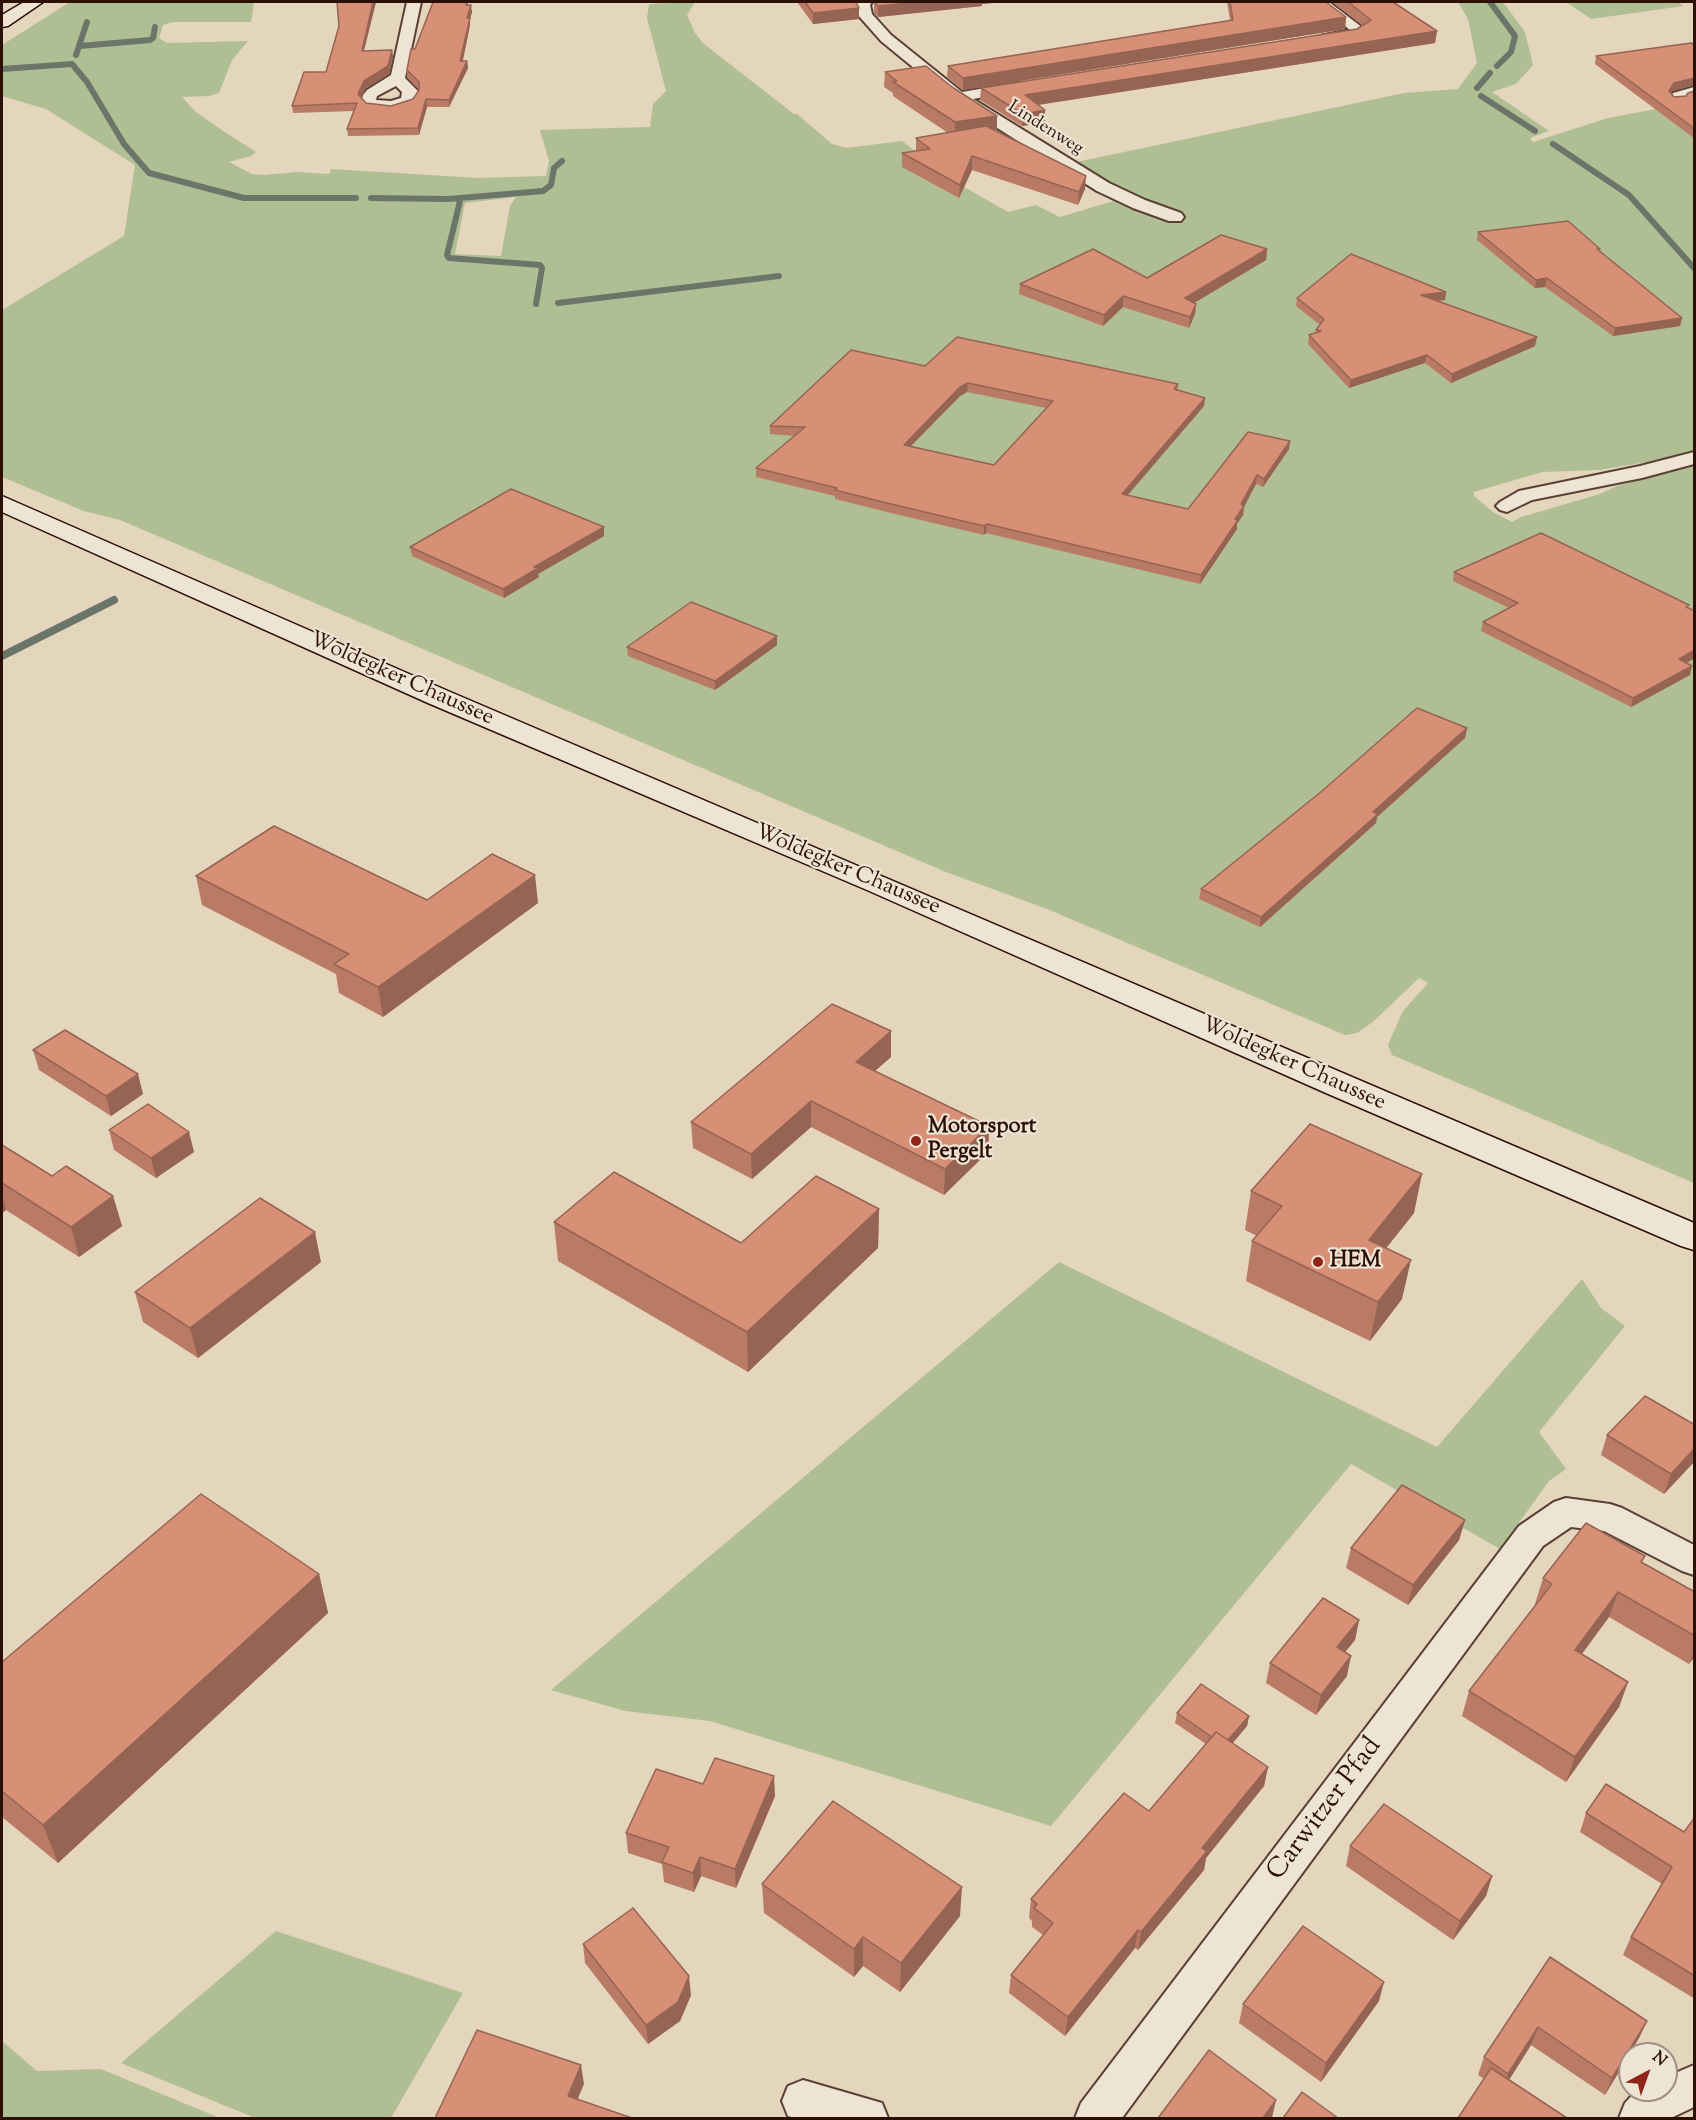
<!DOCTYPE html>
<style>
body{margin:0}
#map{position:relative;width:1696px;height:2120px;overflow:hidden;background:#e4d5bd;font-family:"Sorts Mill Goudy",serif}
canvas{display:block}
.frame{position:absolute;inset:0;border:3px solid #2c0f05;pointer-events:none}
.north{position:absolute;left:1618px;top:2042px;width:60px;height:60px;box-sizing:border-box;background:#ede4d4;border:2px solid #a08f81;border-radius:50%;rotate:41deg;font-size:16px;font-weight:700;line-height:24px;text-align:center;color:#2c0f05}
.north::after{content:'';display:block;margin:auto;width:21px;height:27px;background:#8f2418;clip-path:polygon(50% 0,100% 100%,50% 72%,0 100%)}
</style>
<div id="map">
<canvas width="1696" height="2120"></canvas>
<div class="frame"></div>
<div class="north">N</div>
</div>
<script>
const context = document.querySelector('canvas').getContext('2d');
context.lineJoin = 'round';
function fill(path, color) {
  context.fillStyle = color;
  context.fill(path, 'evenodd');
}
function shape(rows) {
  const path = new Path2D();
  for (const r of rows) {
    path.moveTo(r[0], r[1]);
    for (let i = 2; i < r.length; i += 2) path.lineTo(r[i], r[i + 1]);
  }
  return path;
}
function stroke(path, color, width, dash) {
  context.strokeStyle = color;
  context.lineWidth = width;
  context.lineCap = dash ? 'butt' : 'round';
  context.setLineDash(dash || []);
  context.stroke(path);
}
function label(font, color, halo, rows, align = 'center') {
  context.font = font + ' "Sorts Mill Goudy",serif';
  context.lineWidth = 4.5;
  context.setLineDash([]);
  context.textBaseline = 'middle';
  context.strokeStyle = halo;
  context.fillStyle = color;
  for (const [text, x, y, turn = 0] of rows) {
    context.save();
    context.translate(x, y);
    context.rotate((+turn || 0) * Math.PI / 180);
    context.textAlign = isNaN(turn) ? turn : align;
    if (halo) context.strokeText(text, 0, 0);
    context.fillText(text, 0, 0);
    context.restore();
  }
}
fill(shape([
 [70,2,254,3,251,22,173,22,163,25,159,38,167,43,248,41,232,60,219,93,209,96,182,97,196,112,226,133,256,152,251,156,229,162,252,174,264,175,298,172,329,174,331,169,478,178,546,176,549,161,540,130,650,127,653,104,666,91,647,18,649,4,695,2,687,15,695,33,704,44,794,114,797,114,832,144,846,148,902,141,952,180,1008,212,1036,205,1060,217,1130,196,1072,163,1404,93,1458,89,1477,63,1468,19,1458,2,1503,2,1525,32,1533,65,1516,84,1492,92,1549,131,1530,138,1533,142,1608,118,1656,109,1694,138,1694,450,1653,461,1599,470,1542,472,1474,492,1474,496,1493,512,1512,522,1521,517,1600,494,1617,486,1694,464,1694,1183,1392,1055,1388,1045,1403,1011,1428,983,1419,978,1374,1021,1357,1033,1345,1035,1047,909,946,872,120,520,84,511,2,477,2,310,124,236,135,165,46,109,2,96,2,45],
 [516,197,510,206,501,256,455,254,465,203],
 [1566,2,1678,2,1683,6,1591,19],
 [1059,1262,1437,1447,1582,1279,1601,1308,1625,1326,1539,1432,1566,1469,1549,1481,1500,1549,1351,1464,1051,1826,710,1721,625,1711,551,1690],
 [276,1931,463,1993,391,2118,255,2118,121,2063],
 [2,2041,37,2071,101,2069,220,2118,2,2118]
]), '#b0be94');
stroke(shape([
 [1490,2,1515,36,1511,52,1497,66],
 [80,46,150,40,153,38,155,27],
 [76,55,87,22],
 [2,69,72,64,87,82,124,144,149,173,244,198,356,198],
 [1477,88,1490,73],
 [1481,96,1535,131],
 [1553,144,1629,195,1694,268],
 [371,198,448,199,543,191,551,185,554,168,562,161],
 [457,199,460,201,447,255,449,258,540,265,542,268,536,304],
 [558,303,779,276]
]), '#6c756a', 6);
stroke(shape([
 [2,656,114,600]
]), '#6c756a', 8);
const street = shape([
 [407,2,421,2,405,78,418,91,418,97,413,104,392,111,367,108,361,102,363,95,367,90,391,75,407,2],
 [396,86,402,92,401,98,391,101,376,100,377,96,396,86],
 [857,2,872,2,870,5,872,14,891,35,962,92,1019,82,1024,84,1027,87,1024,90,973,99,1109,183,1145,200,1181,213,1184,217,1181,221,1169,221,1133,208,1097,191,953,100,881,41,858,15,855,4,857,2],
 [1314,2,1329,2,1367,31,1355,38,1325,43,1320,42,1318,39,1320,36,1350,30,1314,2],
 [1694,87,1694,97,1685,99,1682,103,1672,103,1669,100,1673,93,1694,87],
 [1694,452,1694,464,1642,478,1532,500,1507,512,1500,510,1496,506,1500,502,1519,491,1640,466,1694,452],
 [1566,1498,1610,1504,1622,1508,1694,1545,1694,1575,1682,1571,1604,1531,1571,1527,1543,1546,1122,2118,1075,2118,1081,2103,1519,1526,1554,1502,1566,1498],
 [1694,2065,1694,2107,1671,2118,1619,2118,1625,2103,1636,2091,1666,2090,1666,2077,1694,2065],
 [803,2080,882,2103,888,2118,795,2118,788,2116,782,2101,788,2086,803,2080]
]);
const secondary = shape([
 [24,2,43,2,8,26,2,27,2,15,24,2],
 [2,496,448,691,1694,1223,1694,1250,1681,1246,1326,1093,867,890,428,703,2,512,2,496]
]);
stroke(street, '#5a4033', 4);
stroke(secondary, '#2c0f05', 3);
fill(street, '#ede4d4');
fill(secondary, '#ede4d4');
fill(shape([
 [376,2,364,51,392,50,393,57,389,74,365,89,361,97,366,103,391,106,413,99,419,90,407,77,407,70,433,2,468,2,468,5,472,12,470,19,470,25,463,61,467,61,468,68,449,107,427,107,419,135,348,136,347,129,354,111,293,113,292,106,326,72,339,26],
 [797,2,856,2,859,8,859,19,813,24],
 [874,2,1004,2,982,4,982,6,878,17,874,13],
 [1227,2,1326,2,1346,17,1345,29,963,90,947,77,948,66,1230,20],
 [1332,2,1393,2,1437,31,1435,43,1038,105,1045,123,1022,126,980,100,981,88,1357,29,1362,25],
 [1695,45,1695,85,1672,91,1671,93,1674,97,1686,96,1695,91,1695,139,1595,64,1596,56],
 [885,72,997,130,995,131,1085,189,1078,205,972,170,959,198,902,167,902,153,916,151,916,138,948,133,893,96,893,93,884,87],
 [1478,232,1600,251,1682,318,1680,326,1613,336,1545,287,1535,288,1477,240],
 [1267,249,1266,260,1194,303,1196,304,1195,314,1189,328,1123,307,1103,326,1019,294,1020,284,1147,278],
 [1446,292,1445,300,1437,301,1535,346,1451,383,1425,363,1349,388,1308,344,1309,335,1316,333,1316,330,1320,325,1296,306,1297,298],
 [925,366,1178,384,1178,390,1204,406,1127,495,1188,509,1290,441,1289,449,1263,487,1256,484,1244,506,1243,515,1237,524,1237,529,1200,584,986,533,984,535,891,513,835,499,835,496,756,477,756,468,795,436,770,434,770,426],
 [967,392,1046,408,994,465,911,446,960,396],
 [604,536,538,574,539,577,504,598,412,556,410,547],
 [1454,572,1688,608,1695,611,1695,658,1687,663,1690,675,1631,707,1481,631,1483,622,1509,608,1453,581],
 [777,645,715,690,628,656,627,647],
 [1467,728,1465,738,1377,817,1376,823,1260,927,1199,899,1201,889],
 [196,876,427,900,538,903,383,1017,339,993,336,974,202,905],
 [33,1050,143,1094,111,1116,39,1070],
 [891,1057,875,1071,989,1126,988,1152,944,1195,811,1127,752,1179,693,1148,691,1122],
 [109,1130,194,1152,156,1178,114,1150],
 [2,1145,52,1176,113,1196,122,1226,79,1257,6,1210,2,1213],
 [1251,1191,1414,1213,1386,1248,1402,1299,1370,1341,1246,1281,1252,1241,1257,1236,1245,1230],
 [879,1209,878,1248,748,1372,558,1261,554,1222,741,1243],
 [321,1262,198,1358,143,1322,135,1292],
 [1695,1425,1695,1461,1664,1494,1601,1455,1607,1435],
 [1465,1520,1459,1540,1408,1605,1346,1568,1351,1548],
 [1643,1563,1695,1592,1695,1656,1689,1664,1609,1617,1582,1654,1628,1682,1619,1707,1566,1782,1462,1716,1469,1691,1536,1604,1535,1604,1543,1578],
 [319,1574,328,1613,58,1863,2,1817,2,1662],
 [1359,1620,1355,1640,1345,1652,1347,1676,1316,1715,1266,1683,1270,1663],
 [1177,1713,1249,1716,1247,1726,1233,1743,1268,1767,1264,1786,1206,1858,1204,1870,1138,1950,1135,1948,1065,2036,1009,1993,1011,1975,1043,1935,1032,1927,1032,1921,1029,1918,1031,1899,1149,1811,1206,1744,1175,1723],
 [703,1784,775,1796,736,1888,701,1876,694,1892,664,1882,662,1864,628,1853,626,1833],
 [1586,1813,1684,1832,1695,1817,1695,1999,1623,1955,1631,1937,1662,1884,1580,1832],
 [1350,1846,1492,1876,1486,1896,1453,1940,1346,1866],
 [762,1884,960,1916,900,1992,863,1966,854,1977,764,1913],
 [583,1944,691,1995,680,2021,648,2044,585,1963],
 [1550,1957,1647,2021,1639,2038,1605,2095,1531,2045,1509,2080,1484,2079,1478,2075,1484,2057],
 [1379,2001,1321,2082,1239,2023,1243,2004]
]), '#b97b65');
fill(shape([
 [373,2,376,2,362,58,362,51],
 [918,2,1004,2,982,4,982,6,878,17,878,6],
 [471,5,472,12,470,19,470,25,461,68,460,61,467,18],
 [859,8,859,19,813,24,813,13],
 [1346,17,1345,29,963,90,963,78],
 [1437,31,1435,43,1024,107,1025,95],
 [392,50,393,57,389,74,365,89,359,101,358,94,364,81],
 [467,61,468,68,449,107,449,100],
 [1695,78,1695,85,1672,91,1667,99,1669,91,1674,83],
 [426,99,427,107,419,135,418,128],
 [1045,110,1045,123,1022,126,1023,114],
 [997,116,997,130,955,137,955,122],
 [972,156,972,170,959,198,960,185],
 [1086,176,1085,189,1078,205,1079,192],
 [1267,249,1266,260,1184,309,1185,298],
 [1547,278,1545,287,1535,288,1536,280],
 [1446,292,1445,300,1420,303,1421,295],
 [1123,296,1123,307,1103,326,1104,315],
 [1196,304,1195,314,1189,328,1190,317],
 [1682,318,1680,326,1613,336,1615,328],
 [1537,337,1535,346,1451,383,1452,374],
 [1427,355,1425,363,1349,388,1351,380],
 [968,383,967,392,960,396,904,453,904,445,960,387],
 [1205,398,1204,406,1121,503,1122,494],
 [1290,441,1289,449,1263,487,1264,479],
 [1257,475,1256,484,1243,509,1244,506,1243,515,1237,524,1237,529,1200,584,1201,575],
 [987,524,986,533,984,535,984,526],
 [604,527,604,536,538,574,539,577,504,598,503,589,534,567],
 [777,636,777,645,715,690,715,681],
 [1695,650,1695,658,1677,668,1679,659],
 [1692,666,1690,675,1631,707,1633,698],
 [1467,728,1465,738,1377,817,1376,823,1260,927,1261,917,1373,812],
 [535,875,538,903,383,1017,378,987],
 [891,1031,891,1057,856,1087,856,1062],
 [138,1074,143,1094,111,1116,106,1096],
 [811,1101,811,1127,752,1179,751,1154],
 [989,1126,988,1152,944,1195,945,1169],
 [189,1132,194,1152,156,1178,151,1158],
 [1422,1174,1414,1213,1361,1280,1369,1240],
 [2,1195,6,1210,2,1213],
 [113,1196,122,1226,79,1257,71,1227],
 [879,1209,878,1248,748,1372,747,1332],
 [315,1232,321,1262,198,1358,190,1328],
 [1411,1260,1402,1299,1370,1341,1378,1302],
 [1695,1448,1695,1461,1664,1494,1671,1474],
 [1465,1520,1459,1540,1408,1605,1413,1585],
 [319,1574,328,1613,58,1863,43,1825],
 [1618,1592,1609,1617,1566,1675,1575,1650],
 [1359,1620,1355,1640,1333,1667,1337,1647],
 [1695,1650,1695,1656,1689,1664],
 [1351,1656,1347,1676,1316,1715,1321,1695],
 [1628,1682,1619,1707,1566,1782,1575,1757],
 [1249,1716,1247,1726,1222,1755,1224,1745],
 [1268,1767,1264,1786,1206,1858,1204,1870,1138,1950,1141,1932,1202,1848],
 [774,1776,775,1796,736,1888,735,1869],
 [700,1857,701,1876,694,1892,693,1873],
 [1492,1876,1486,1896,1453,1940,1460,1921],
 [962,1887,960,1916,900,1992,901,1963],
 [1138,1930,1135,1948,1065,2036,1068,2017],
 [863,1937,863,1966,854,1977,854,1949],
 [689,1976,691,1995,680,2021,648,2044,646,2025],
 [1384,1982,1379,2001,1321,2082,1326,2063],
 [1647,2021,1639,2038,1605,2095,1612,2078],
 [1538,2027,1531,2045,1502,2091,1508,2074],
 [581,2065,584,2084,571,2115,568,2096],
 [1276,2100,1272,2118,1263,2118]
]), '#966453');
const building = shape([
 [337,2,373,2,362,51,392,50,388,66,364,81,358,94,366,103,391,106,413,99,419,90,419,82,407,70,411,49,415,49,433,2,466,2,466,5,471,5,467,18,470,18,460,61,467,61,449,100,426,99,418,128,347,129,357,103,292,106,304,72,326,72,339,26,337,2],
 [805,2,856,2,859,8,813,13,805,2],
 [874,2,918,2,878,6,874,2],
 [1230,2,1326,2,1346,17,963,78,948,66,1233,20,1230,2],
 [1348,2,1393,2,1437,31,1025,95,1045,110,1023,114,981,88,1357,29,1371,20,1348,2],
 [1691,43,1695,45,1695,78,1674,83,1669,91,1674,97,1686,96,1688,93,1695,91,1695,129,1596,56,1691,43],
 [926,66,952,87,997,116,955,122,893,82,897,81,885,72,926,66],
 [986,126,1086,176,1079,192,972,156,960,185,902,153,930,149,916,138,986,126],
 [1568,221,1600,249,1597,249,1682,318,1615,328,1547,278,1536,280,1478,232,1568,221],
 [1221,235,1267,249,1185,298,1196,304,1190,317,1123,296,1104,315,1020,284,1093,249,1147,278,1221,235],
 [1351,254,1446,292,1421,295,1537,337,1452,374,1427,355,1351,380,1309,335,1321,331,1316,330,1324,319,1297,298,1351,254],
 [957,337,1178,384,1174,389,1205,398,1122,494,1188,509,1248,432,1290,441,1264,479,1257,475,1241,504,1244,506,1235,519,1238,520,1201,575,987,524,984,526,891,504,835,490,837,488,756,468,805,427,770,426,851,350,925,366,957,337],
 [968,383,1053,401,994,465,904,445,960,387,968,383],
 [511,489,604,527,534,567,538,568,503,589,410,547,511,489],
 [1541,533,1689,605,1686,607,1695,611,1695,650,1679,659,1692,666,1633,698,1483,622,1518,603,1454,572,1541,533],
 [691,602,777,636,715,681,627,647,691,602],
 [1417,708,1467,728,1373,812,1378,814,1261,917,1201,889,1322,791,1417,708],
 [274,826,427,900,492,854,535,875,378,987,334,964,349,954,196,876,274,826],
 [832,1004,891,1031,856,1062,989,1126,945,1169,811,1101,751,1154,691,1122,832,1004],
 [65,1030,138,1074,106,1096,33,1050,65,1030],
 [148,1104,189,1132,151,1158,109,1130,148,1104],
 [1310,1124,1422,1174,1369,1240,1411,1260,1378,1302,1252,1241,1282,1206,1251,1191,1310,1124],
 [2,1145,52,1176,66,1166,113,1196,71,1227,2,1183,2,1145],
 [614,1172,741,1243,816,1176,879,1209,747,1332,554,1222,614,1172],
 [260,1198,315,1232,190,1328,135,1292,260,1198],
 [1645,1396,1695,1425,1695,1448,1671,1474,1607,1435,1645,1396],
 [1402,1485,1465,1520,1413,1585,1351,1548,1402,1485],
 [201,1494,319,1574,43,1825,2,1791,2,1662,201,1494],
 [1586,1523,1645,1556,1641,1562,1695,1592,1695,1636,1618,1592,1575,1650,1628,1682,1575,1757,1469,1691,1552,1584,1543,1578,1586,1523],
 [1323,1598,1359,1620,1337,1647,1351,1656,1321,1695,1270,1663,1323,1598],
 [1201,1684,1249,1716,1228,1740,1216,1732,1212,1737,1177,1713,1201,1684],
 [1216,1732,1268,1767,1202,1848,1207,1851,1141,1932,1138,1930,1068,2017,1011,1975,1053,1923,1034,1908,1037,1904,1031,1899,1124,1793,1149,1811,1216,1732],
 [715,1758,774,1776,735,1869,700,1857,693,1873,662,1862,669,1847,626,1833,656,1769,703,1784,715,1758],
 [1606,1784,1684,1832,1695,1817,1695,1976,1631,1937,1672,1867,1586,1813,1606,1784],
 [833,1801,962,1887,901,1963,863,1937,854,1949,762,1884,833,1801],
 [1384,1804,1492,1876,1460,1921,1350,1846,1384,1804],
 [633,1908,689,1976,678,2002,646,2025,583,1944,633,1908],
 [1303,1926,1384,1982,1326,2063,1243,2004,1303,1926],
 [1550,1957,1647,2021,1612,2078,1538,2027,1508,2074,1484,2057,1550,1957],
 [477,2030,581,2065,568,2096,632,2118,435,2118,477,2030],
 [1209,2050,1276,2100,1263,2118,1158,2118,1209,2050],
 [1491,2068,1567,2118,1458,2118,1491,2068],
 [1302,2092,1338,2118,1283,2118,1302,2092]
]);
fill(building, '#d78f76');
stroke(building, '#966453', 1.5);
for (const [x, y, r, color] of [
 [916,1141,6,"#8f2418"],
 [1318,1262,6,"#8f2418"]
]) {
  const dot = new Path2D();
  dot.arc(x, y, r, 0, 2 * Math.PI);
  context.fillStyle = color;
  context.fill(dot);
  stroke(dot, '#ede4d4', 2);
}
label('18px', '#2c0f05', '#ede4d4', [
 ["Lindenweg",1045,129,32]
]);
label('22px', '#2c0f05', '#ede4d4', [
 ["Woldegker Chaussee",401,680,24],
 ["Woldegker Chaussee",847,871,23],
 ["Woldegker Chaussee",1293,1065,24]
]);
label('bold 22px', '#2c0f05', '#ede4d4', [
 ["Motorsport",928,1128],
 ["Pergelt",928,1153],
 ["HEM",1330,1262]
], 'left');
label('27px', '#2c0f05', '#ede4d4', [
 ["Carwitzer Pfad",1326,1810,-53]
]);
</script>
